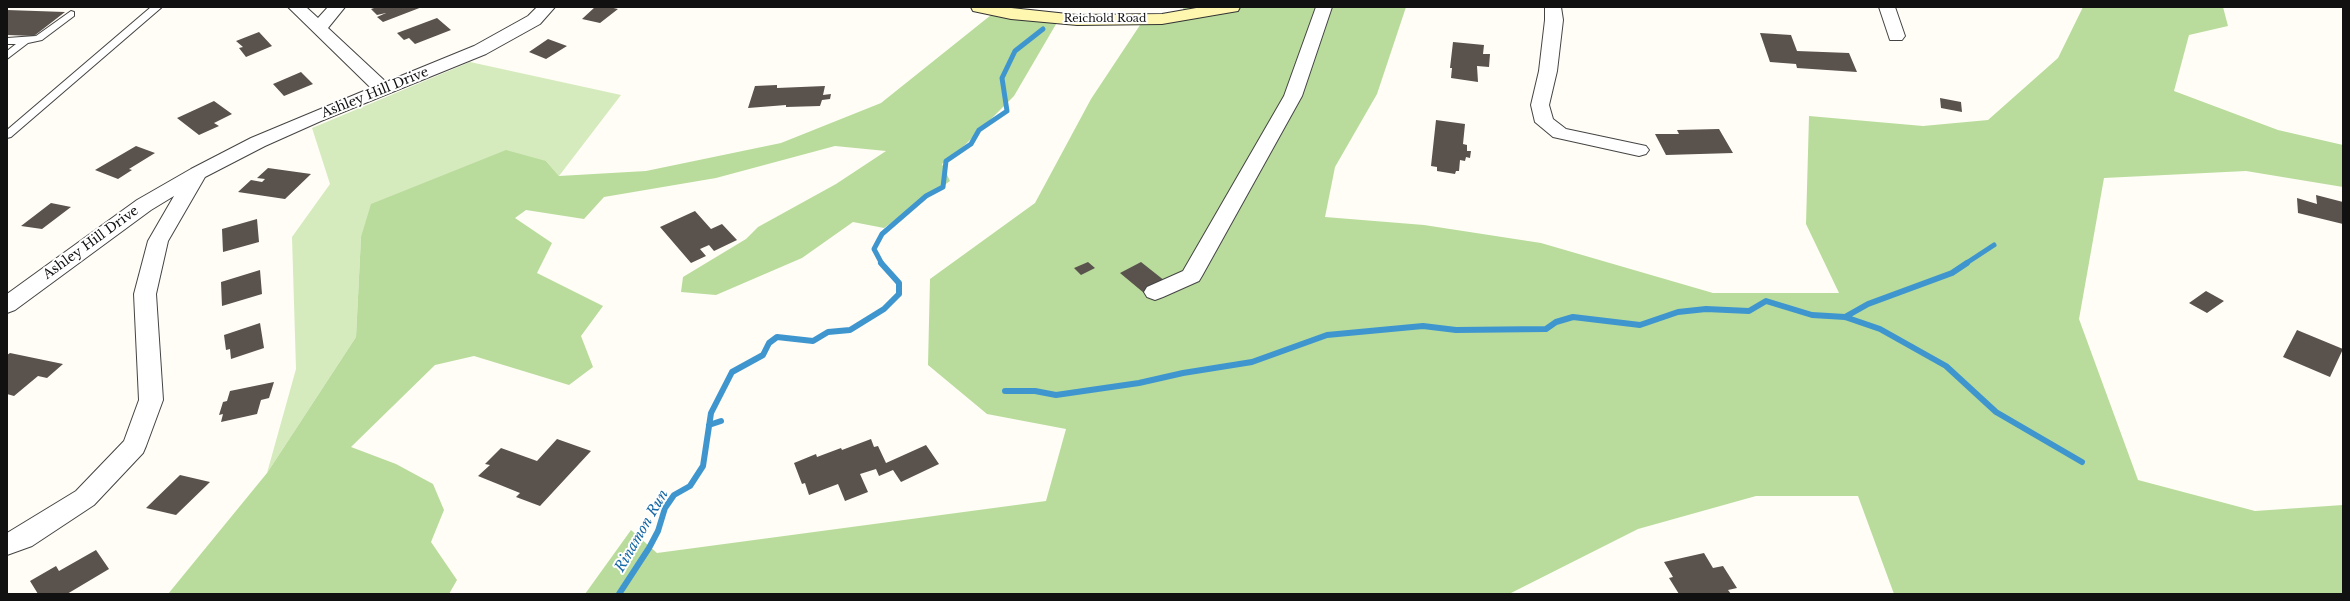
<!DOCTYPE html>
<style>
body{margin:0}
#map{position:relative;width:2350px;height:601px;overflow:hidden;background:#fffdf5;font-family:"Libre Baskerville",serif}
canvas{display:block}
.frame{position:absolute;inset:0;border:8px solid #111;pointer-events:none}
</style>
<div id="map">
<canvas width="2350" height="601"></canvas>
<div class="frame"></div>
</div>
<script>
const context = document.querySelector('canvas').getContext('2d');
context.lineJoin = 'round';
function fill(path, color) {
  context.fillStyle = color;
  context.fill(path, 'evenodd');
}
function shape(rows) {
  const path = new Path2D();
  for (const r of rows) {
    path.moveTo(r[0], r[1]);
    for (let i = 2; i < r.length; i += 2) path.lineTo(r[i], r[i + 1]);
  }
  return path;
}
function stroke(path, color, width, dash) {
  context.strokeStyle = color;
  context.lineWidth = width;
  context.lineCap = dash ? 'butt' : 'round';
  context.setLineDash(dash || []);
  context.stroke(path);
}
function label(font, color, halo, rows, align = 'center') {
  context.font = font + ' "Libre Baskerville",serif';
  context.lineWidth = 4;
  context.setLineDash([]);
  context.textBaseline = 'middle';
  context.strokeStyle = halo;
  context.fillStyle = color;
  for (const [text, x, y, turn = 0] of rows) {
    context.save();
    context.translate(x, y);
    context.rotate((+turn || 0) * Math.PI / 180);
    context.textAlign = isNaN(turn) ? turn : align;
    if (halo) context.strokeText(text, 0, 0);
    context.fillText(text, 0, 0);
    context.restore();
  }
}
fill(shape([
 [470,62,621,95,559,176,546,161,361,237,356,337,267,473,296,369,292,237,330,184,312,128]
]), '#d5ebbd');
fill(shape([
 [1171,7,1406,7,1377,94,1335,167,1325,217,1424,225,1541,243,1713,293,1839,293,1806,224,1809,116,1923,126,1988,120,2058,58,2083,7,2223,7,2228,26,2189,35,2174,91,2278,130,2343,145,2343,187,2246,171,2104,178,2079,319,2138,480,2255,511,2343,505,2343,594,1894,594,1858,496,1756,496,1638,529,1509,594,585,594,631,530,657,553,1046,501,1066,429,987,414,928,365,930,279,1035,203,1091,99,1144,19,1185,15,1183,8],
 [996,11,1059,19,1014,96,965,145,942,164,950,181,884,228,853,222,802,258,716,295,681,292,683,277,746,239,758,227,836,184,886,151,835,146,716,178,604,197,584,219,526,210,515,218,552,243,537,273,603,306,581,336,593,367,569,385,474,356,435,365,351,447,396,464,433,484,444,510,431,542,457,580,449,594,168,594,267,473,356,337,361,237,371,204,506,150,546,161,559,176,646,171,781,143,881,103]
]), '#b9dc9c');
stroke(shape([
 [882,264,874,249,882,234,926,196,943,187,946,161,971,144,979,130,1007,111,1002,78,1015,51,1043,29],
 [1965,264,1994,245]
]), '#3f96cf', 5);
stroke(shape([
 [1845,317,1868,304,1952,273,1967,263],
 [1005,391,1035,391,1056,395,1139,383,1183,373,1252,362,1327,335,1423,326,1456,330,1546,329,1556,322,1573,317,1640,325,1678,312,1706,309,1749,311,1766,301,1812,315,1845,317,1880,329,1946,366,1996,412,2082,462],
 [709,425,721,421],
 [619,594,649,548,658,531,665,508,674,495,690,486,703,466,711,413,732,372,763,355,769,343,777,337,813,341,828,332,850,330,884,309,899,294,899,283,881,263]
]), '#3f96cf', 6);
fill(shape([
 [377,7,422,7,383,22,377,17,386,13,377,15,371,9],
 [595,7,609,7,618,9,600,23,582,19],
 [7,10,65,12,34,36,7,35],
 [437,18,451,30,415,44,409,38,404,40,397,33],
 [259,32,272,46,246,57,239,48,243,47,236,41],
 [1760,33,1791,35,1797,51,1849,53,1857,72,1797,68,1796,64,1770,62],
 [548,39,567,46,546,59,529,52],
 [1453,42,1484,45,1483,54,1490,54,1489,67,1477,66,1478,82,1451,78,1452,68,1450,68],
 [301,72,313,84,284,96,273,84],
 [777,85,777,88,825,86,823,95,831,94,830,99,822,100,820,106,786,107,786,105,748,108,755,86],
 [1940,98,1961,102,1962,112,1941,108],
 [214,101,232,114,214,123,219,126,199,135,177,118],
 [1436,120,1465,124,1463,144,1467,145,1467,151,1471,151,1470,158,1466,157,1465,161,1460,160,1459,171,1456,171,1455,174,1437,171,1437,167,1431,166],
 [1719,129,1733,153,1666,155,1655,134,1679,134,1677,130],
 [136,146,155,153,129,169,132,170,118,179,95,170],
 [268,168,311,174,285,199,238,192,251,180,262,182,265,179,257,178],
 [2316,195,2343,202,2343,224,2298,213,2297,198,2317,204],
 [51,203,71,207,42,229,21,226],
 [695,211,711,229,722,224,737,240,714,251,709,245,700,249,706,256,691,263,660,227],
 [257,219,259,242,223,252,222,229],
 [1088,262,1095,268,1081,275,1074,268],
 [1141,262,1165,281,1144,293,1120,273],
 [260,270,262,294,222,306,221,282],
 [2206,291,2224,301,2207,313,2189,303],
 [260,323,264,348,231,359,230,349,226,350,224,335],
 [2297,330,2343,349,2330,377,2283,357],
 [10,353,63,364,47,378,38,376,14,396,7,394,7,355],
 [274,382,269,398,261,400,257,414,221,422,223,414,219,415,223,402,227,401,230,391],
 [557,439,591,451,540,506,516,497,520,493,478,476,490,465,485,464,501,448,537,461],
 [871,439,874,447,878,446,886,463,926,445,939,464,901,482,893,470,879,476,876,469,860,474,868,492,845,501,838,484,809,495,805,483,802,484,794,463,816,454,817,457,841,448,842,450],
 [180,475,210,482,176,515,146,508],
 [96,550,109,569,67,594,38,594,30,581,56,566,59,571],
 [1704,553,1713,568,1723,566,1737,588,1728,590,1731,594,1679,594,1669,578,1673,577,1664,562]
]), '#5a524d');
const lane = shape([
 [151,7,162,7,11,137,7,138,7,130,151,7],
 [71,11,74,12,74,16,42,40,28,43,7,59,7,51,16,44,7,44,7,38,36,36,71,11]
]);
const street = shape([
 [288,7,306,7,318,18,328,7,345,7,328,28,386,82,474,46,528,16,537,7,555,7,540,24,486,54,321,121,265,146,205,177,168,241,156,294,163,400,146,446,143,453,94,505,32,546,7,555,7,533,76,491,124,441,139,400,134,294,148,241,174,196,151,210,15,310,7,313,7,294,137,200,191,169,251,138,371,88,288,7],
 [1316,7,1332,7,1302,96,1202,276,1199,281,1163,297,1155,300,1147,297,1144,292,1147,287,1183,271,1284,96,1316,7],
 [1545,7,1561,7,1563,20,1557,71,1549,105,1553,119,1566,129,1646,146,1649,150,1646,154,1639,156,1553,137,1535,122,1531,105,1539,71,1545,20,1545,7],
 [1879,7,1895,7,1905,36,1902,40,1890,40,1879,7]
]);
const secondary = shape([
 [971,7,1002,7,1077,15,1162,14,1202,7,1240,7,1238,11,1232,12,1162,24,1077,25,1011,19,973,11,971,7]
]);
stroke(lane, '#444', 2);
stroke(street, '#444', 2);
stroke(secondary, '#333', 2);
fill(lane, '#fff');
fill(street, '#fff');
fill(secondary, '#fff6b0');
label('11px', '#111', '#fff', [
 ["Reichold Road",1105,19]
]);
label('13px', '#111', '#fff', [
 ["Ashley Hill Drive",375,93,-22],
 ["Ashley Hill Drive",91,243,-36]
]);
label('italic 14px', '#1768a6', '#fff', [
 ["Rinamon Run",642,531,-60]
]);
</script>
